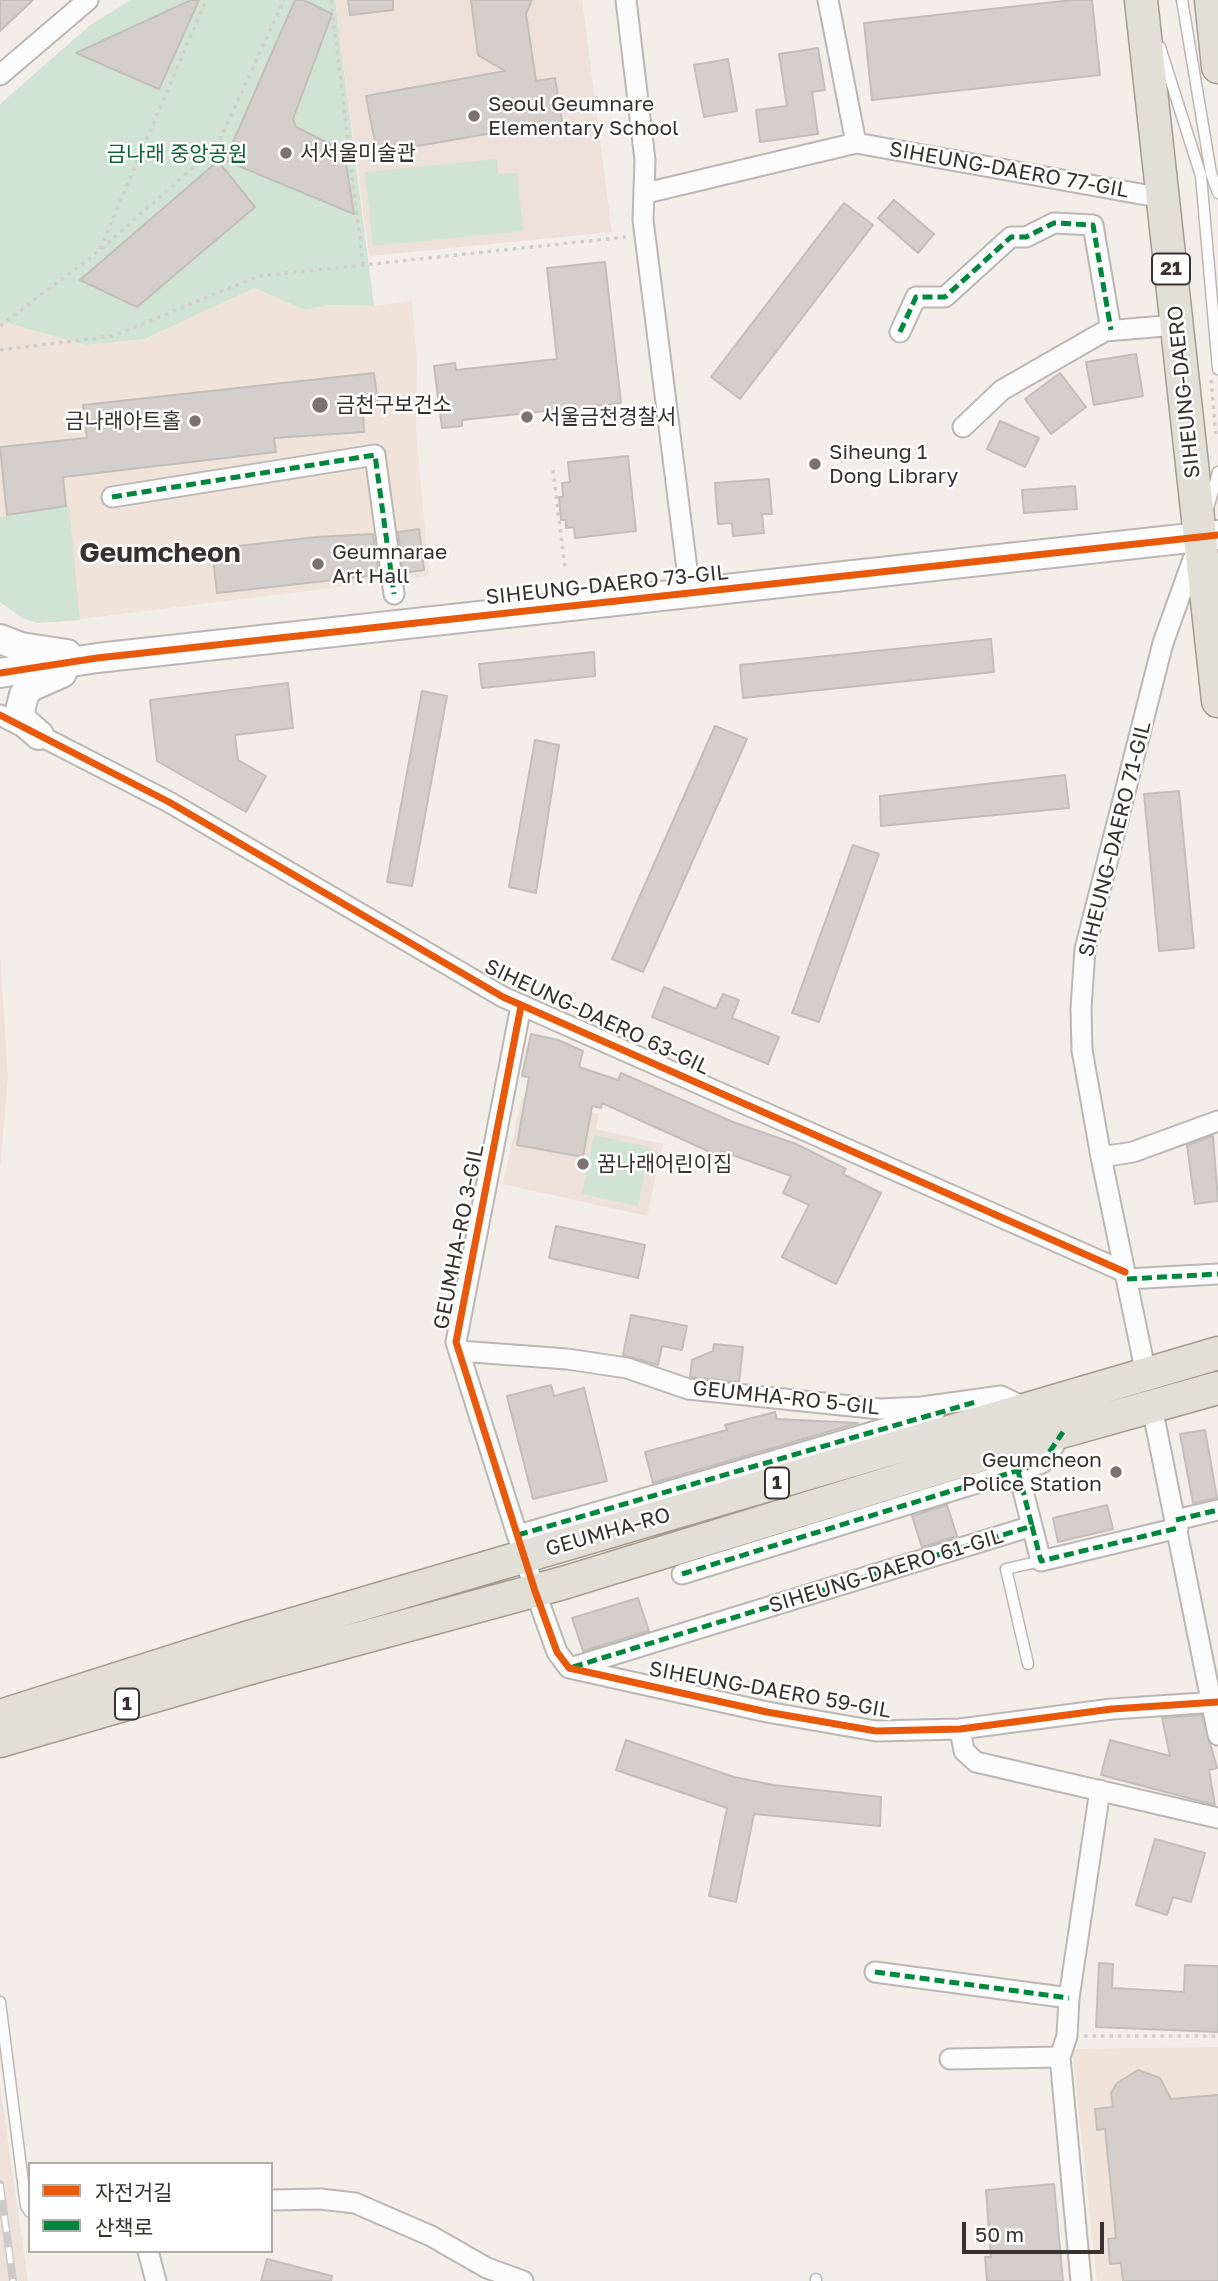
<!DOCTYPE html>
<meta charset="utf-8">
<style>
body{margin:0}
#map{position:relative;width:1218px;height:2281px;overflow:hidden;background:#f4eee9;font-family:"Golos Text","Noto Sans KR",sans-serif}
canvas{display:block}
.legend{position:absolute;left:28px;top:2162px;width:245px;height:91px;box-sizing:border-box;background:#fff;border:2px solid #afadac;margin:0;padding:9px 12px;list-style:none;font-size:21px;color:#37322f}
.legend li{display:flex;align-items:center;gap:14px;height:35px}
.legend b{width:35px;border:2px solid #afadac}
.scale{position:absolute;left:962px;top:2222px;width:142px;height:32px;box-sizing:border-box;border:4px solid #37322f;border-top:0;padding-left:9px;font-size:21px;line-height:24px;white-space:nowrap;color:#37322f;-webkit-text-stroke:5px #fff;paint-order:stroke}
</style>
<div id="map">
<canvas width="1218" height="2281"></canvas>
<ul class="legend">
<li><b style="height:9px;background:#e8590c"></b>자전거길</li>
<li><b style="height:9px;background:#00873e"></b>산책로</li>
</ul>
<div class="scale">50 m</div>
</div>
<script>
const context = document.querySelector('canvas').getContext('2d');
context.lineJoin = 'round';
function fill(path, color) {
  context.fillStyle = color;
  context.fill(path, 'evenodd');
}
function shape(rows) {
  const path = new Path2D();
  for (const r of rows) {
    path.moveTo(r[0], r[1]);
    for (let i = 2; i < r.length; i += 2) path.lineTo(r[i], r[i + 1]);
  }
  return path;
}
function stroke(path, color, width, dash) {
  context.strokeStyle = color;
  context.lineWidth = width;
  context.lineCap = dash ? 'butt' : 'round';
  context.setLineDash(dash || []);
  context.stroke(path);
}
function label(font, color, halo, rows, align = 'center') {
  context.font = font + ' "Golos Text","Noto Sans KR",sans-serif';
  context.lineWidth = 5;
  context.setLineDash([]);
  context.textBaseline = 'middle';
  context.strokeStyle = halo;
  context.fillStyle = color;
  for (const [text, x, y, turn = 0] of rows) {
    context.save();
    context.translate(x, y);
    context.rotate((+turn || 0) * Math.PI / 180);
    context.textAlign = isNaN(turn) ? turn : align;
    if (halo) context.strokeText(text, 0, 0);
    context.fillText(text, 0, 0);
    context.restore();
  }
}
fill(shape([
 [254,288,306,310,328,305,374,306,412,301,417,362,416,430,429,576,55,622,0,584,0,321,86,345,145,339],
 [1218,2047,1218,2281,1097,2281,1072,2049]
]), '#f0e3d9');
fill(shape([
 [335,0,582,0,612,232,369,256],
 [0,950,8,1078,0,1168],
 [522,1097,599,1114,596,1129,663,1144,647,1216,503,1184],
 [0,2085,28,2281,0,2281]
]), '#eee1d9');
fill(shape([
 [130,0,335,0,374,306,328,305,306,310,254,288,145,339,86,345,0,321,0,104,89,26],
 [497,159,498,174,517,173,523,231,373,246,365,172],
 [69,505,80,620,37,623,22,618,0,602,0,517],
 [594,1135,650,1147,638,1206,582,1194]
]), '#d1e4d4');
const building = shape([
 [0,0,33,0,0,31,0,0],
 [191,0,199,0,159,89,76,53,191,0],
 [295,0,304,0,332,14,293,119,296,127,344,151,354,214,222,159,233,142,295,0],
 [348,0,393,0,393,10,350,15,348,0],
 [471,0,532,0,526,14,536,81,555,78,562,121,377,153,366,96,505,71,478,55,471,0],
 [1072,0,1092,0,1100,75,872,100,864,23,1072,0],
 [818,48,825,90,812,92,818,134,760,142,756,110,787,106,779,54,818,48],
 [728,59,737,111,704,117,694,65,728,59],
 [218,161,255,207,137,307,80,280,218,161],
 [894,200,934,234,918,253,878,218,894,200],
 [844,203,873,225,740,399,711,377,844,203],
 [605,262,621,403,462,420,462,426,442,428,434,366,455,363,456,370,557,359,547,268,605,262],
 [1136,354,1143,396,1094,405,1086,362,1136,354],
 [374,373,378,404,363,406,364,432,274,438,276,452,63,477,66,506,7,515,0,447,87,438,83,405,374,373],
 [1060,373,1086,407,1051,434,1025,399,1060,373],
 [1000,421,1039,438,1025,467,987,449,1000,421],
 [628,456,636,531,575,538,574,527,566,528,566,520,561,520,559,497,563,497,562,483,570,482,568,462,628,456],
 [769,479,772,514,762,514,764,533,733,536,732,523,718,524,715,483,769,479],
 [1075,486,1077,509,1024,513,1022,490,1075,486],
 [419,529,424,570,403,573,398,532,419,529],
 [373,534,379,575,217,593,212,549,316,537,373,534],
 [991,639,994,672,743,698,740,665,991,639],
 [594,652,595,676,482,688,479,664,594,652],
 [288,683,293,728,235,735,238,760,266,776,246,812,157,761,150,700,288,683],
 [422,691,447,696,412,886,387,882,422,691],
 [715,726,747,739,643,972,612,959,715,726],
 [535,740,559,745,536,893,509,887,535,740],
 [1065,775,1069,808,881,826,880,796,1065,775],
 [1179,791,1194,948,1159,951,1144,794,1179,791],
 [853,845,879,854,819,1022,792,1013,853,845],
 [664,987,716,1009,723,994,739,1000,732,1018,779,1037,768,1064,652,1017,664,987],
 [531,1034,558,1040,583,1051,579,1067,618,1080,621,1073,733,1122,796,1144,846,1169,843,1174,881,1193,836,1284,782,1257,809,1205,783,1193,791,1176,721,1151,719,1156,602,1103,601,1108,592,1106,583,1157,517,1145,529,1077,522,1076,531,1034],
 [1213,1136,1218,1201,1195,1204,1187,1145,1213,1136],
 [556,1226,645,1245,638,1278,549,1258,556,1226],
 [631,1315,687,1326,682,1350,662,1346,658,1365,623,1355,631,1315],
 [714,1344,743,1347,739,1382,690,1377,692,1360,713,1351,714,1344],
 [551,1385,554,1396,584,1388,607,1481,533,1499,507,1396,551,1385],
 [775,1412,777,1419,858,1423,653,1483,645,1452,727,1430,725,1425,775,1412],
 [1205,1430,1217,1498,1193,1503,1180,1434,1205,1430],
 [947,1505,957,1536,922,1547,912,1516,947,1505],
 [1107,1505,1113,1529,1058,1542,1053,1518,1107,1505],
 [638,1598,649,1631,583,1651,572,1618,638,1598],
 [1202,1715,1217,1768,1209,1770,1215,1805,1101,1775,1110,1740,1170,1756,1162,1718,1202,1715],
 [626,1740,734,1777,773,1785,881,1797,880,1826,754,1814,736,1902,709,1896,727,1808,616,1770,626,1740],
 [1155,1839,1205,1853,1191,1902,1173,1897,1167,1915,1136,1905,1155,1839],
 [1099,1963,1113,1964,1112,1988,1184,1992,1185,1965,1218,1966,1218,2032,1096,2027,1099,1963],
 [1138,2070,1160,2078,1171,2099,1218,2095,1218,2281,1123,2281,1121,2263,1110,2264,1108,2239,1116,2238,1105,2129,1097,2130,1095,2109,1113,2107,1111,2093,1117,2083,1138,2070],
 [1054,2184,1063,2281,987,2281,985,2257,991,2257,986,2190,1054,2184],
 [267,2259,332,2276,331,2281,261,2281,267,2259]
]);
fill(building, '#d4cfcb');
stroke(building, '#c2beba', 2);
const lane = shape([
 [1182,0,1211,173,1218,193],
 [1160,47,1201,176,1218,369],
 [1208,509,1218,472],
 [1028,1664,1006,1569,1041,1561],
 [0,2002,26,2206,30,2212],
 [816,2279,816,2281]
]);
const street = shape([
 [626,0,645,160,643,220,690,593],
 [828,0,856,143],
 [0,75,88,0],
 [646,193,856,143,1163,198],
 [900,332,916,297,945,297,1011,237,1026,237,1054,223,1093,225,1111,330],
 [963,427,1002,390,1105,331,1177,325],
 [112,497,375,455,394,594],
 [0,715,169,802,503,997,1125,1272],
 [521,1006,456,1342,535,1591,557,1652,569,1668,767,1712,876,1731,960,1729,1112,1709,1218,1702],
 [1101,1157,1133,1152,1218,1121],
 [1127,1279,1218,1274],
 [459,1351,567,1359,627,1368,688,1389,880,1409,922,1407,1001,1396,1028,1409],
 [1146,1374,1101,1157,1082,1050,1081,1009,1085,949,1163,643,1196,551],
 [1152,1407,1218,1735],
 [1018,1471,1032,1526],
 [1176,1520,1218,1510],
 [518,1535,934,1414],
 [682,1574,1042,1463,1063,1432],
 [570,1668,1032,1526,1041,1561,1178,1528],
 [960,1729,964,1751,976,1762,1218,1818],
 [875,1972,1069,1998],
 [950,2059,1060,2057],
 [271,2200,320,2199,355,2203,431,2236,487,2268,523,2281],
 [148,2251,156,2281],
 [1081,2281,1060,2057,1067,2036,1069,1998,1100,1790]
]);
const secondary = shape([
 [0,639,21,647,67,654],
 [0,673,97,658,1218,535],
 [39,735,23,721,20,711,24,695,30,687,62,673]
]);
const primary = shape([
 [1141,0,1218,701],
 [1211,0,1218,67],
 [0,1716,246,1638,1218,1353],
 [0,1741,254,1667,563,1583,1007,1447,1218,1388]
]);
stroke(lane, '#bbb7b4', 13);
stroke(street, '#bbb7b4', 23);
stroke(secondary, '#bbb7b4', 32);
stroke(primary, '#a49d8e', 35);
stroke(shape([
 [331,0,363,264],
 [100,249,206,0],
 [0,326,99,251,217,146,284,0],
 [0,350,113,336,259,276,626,237],
 [1211,380,1216,435],
 [553,470,565,568],
 [1084,2036,1218,2036]
]), '#d0cdcb', 3.5, [3.5, 5]);
stroke(lane, '#fdfcfc', 10);
stroke(street, '#fdfcfc', 19);
stroke(secondary, '#fdfcfc', 28);
stroke(primary, '#e2dfd7', 32);
const rail = shape([
 [0,2184,13,2281]
]);
stroke(rail, '#cdcbca', 8);
stroke(rail, '#fff', 5, [16]);
stroke(shape([
 [900,332,916,297,945,297,1011,237,1026,237,1054,223,1093,225,1111,330],
 [112,497,375,455,394,594],
 [1127,1279,1218,1274],
 [1018,1471,1032,1526],
 [1176,1520,1218,1510],
 [518,1535,979,1401],
 [682,1574,1042,1463,1063,1432],
 [573,1667,1032,1526,1041,1561,1178,1528],
 [875,1972,1069,1998]
]), '#00873e', 5, [10, 5]);
stroke(shape([
 [0,673,97,658,1218,535],
 [0,715,169,802,503,997,1125,1272],
 [521,1006,456,1342,535,1591,557,1652,569,1668,767,1712,876,1731,960,1729,1112,1709,1218,1702]
]), '#e8590c', 7);
for (const [x, y, r, color] of [
 [474,116,7,"#797470"],
 [286,153,7,"#797470"],
 [320,405,9,"#797470"],
 [527,417,7,"#797470"],
 [195,421,7,"#797470"],
 [815,464,7,"#797470"],
 [318,564,7,"#797470"],
 [583,1164,7,"#797470"],
 [1116,1472,7,"#797470"]
]) {
  const dot = new Path2D();
  dot.arc(x, y, r, 0, 2 * Math.PI);
  context.fillStyle = color;
  context.fill(dot);
  stroke(dot, '#fff', 2.5);
}
for (const [x, y, w] of [
 [1171,269,38],
 [777,1483,24],
 [127,1704,24]
]) {
  const box = new Path2D();
  box.roundRect(x - w / 2, y - 15.5, w, 31, 5);
  context.fillStyle = '#fff';
  context.fill(box);
  stroke(box, '#37322f', 2);
}
label('bold 19px', '#37322f', null, [
 ["21",1171,269],
 ["1",777,1483],
 ["1",127,1704]
]);
label('21px', '#37322f', '#fff', [
 ["Seoul Geumnare",488,104],
 ["Elementary School",488,128],
 ["서서울미술관",300,153],
 ["금천구보건소",336,405],
 ["서울금천경찰서",541,417],
 ["금나래아트홀",181,421,"right"],
 ["Siheung 1",829,452],
 ["Dong Library",829,476],
 ["Geumnarae",332,552],
 ["Art Hall",332,576],
 ["꿈나래어린이집",597,1164],
 ["Geumcheon",1102,1460,"right"],
 ["Police Station",1102,1484,"right"]
], 'left');
label('21px', '#10613a', '#fff', [
 ["금나래 중앙공원",177,154]
]);
label('21px', '#37322f', '#fff', [
 ["SIHEUNG-DAERO 77-GIL",1009,170,10],
 ["SIHEUNG-DAERO",1184,392,-96],
 ["SIHEUNG-DAERO 73-GIL",607,585,-6],
 ["SIHEUNG-DAERO 71-GIL",1115,839,-76],
 ["SIHEUNG-DAERO 63-GIL",597,1017,25],
 ["GEUMHA-RO 3-GIL",459,1237,-79],
 ["GEUMHA-RO 5-GIL",786,1398,6],
 ["GEUMHA-RO",608,1532,-16],
 ["SIHEUNG-DAERO 61-GIL",886,1571,-17],
 ["SIHEUNG-DAERO 59-GIL",770,1690,10]
]);
label('bold 28px', '#37322f', '#fff', [
 ["Geumcheon",160,553]
]);
</script>
